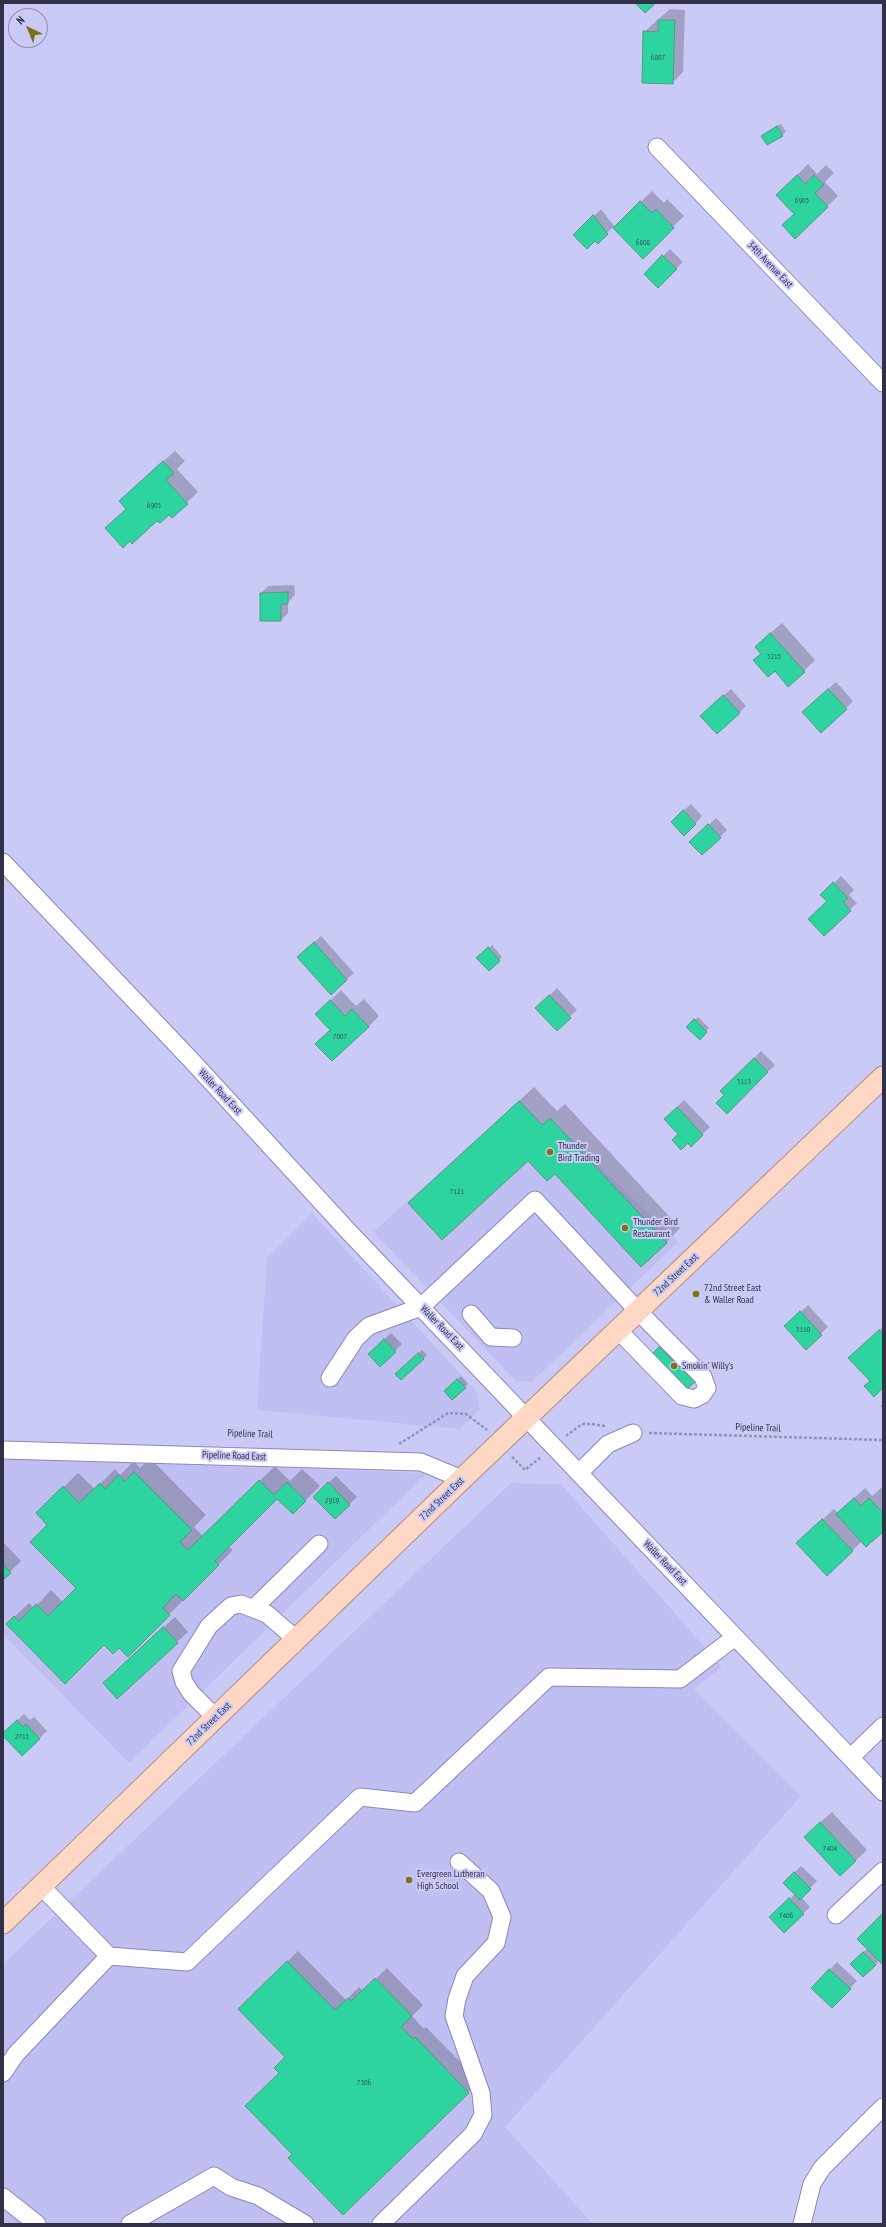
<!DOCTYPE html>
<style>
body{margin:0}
#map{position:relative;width:886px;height:2227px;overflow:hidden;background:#cacaf7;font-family:"PT Sans Narrow",sans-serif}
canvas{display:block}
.frame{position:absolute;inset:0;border:4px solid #303046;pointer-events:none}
.north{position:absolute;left:8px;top:8px;width:40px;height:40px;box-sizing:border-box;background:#cacaf7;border:1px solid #8c8cb0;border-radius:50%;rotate:316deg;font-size:11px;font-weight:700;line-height:16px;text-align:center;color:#303046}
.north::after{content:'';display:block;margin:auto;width:14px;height:18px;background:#797316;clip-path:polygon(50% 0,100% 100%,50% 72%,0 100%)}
</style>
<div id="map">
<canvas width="886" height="2227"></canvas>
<div class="frame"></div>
<div class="north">N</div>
</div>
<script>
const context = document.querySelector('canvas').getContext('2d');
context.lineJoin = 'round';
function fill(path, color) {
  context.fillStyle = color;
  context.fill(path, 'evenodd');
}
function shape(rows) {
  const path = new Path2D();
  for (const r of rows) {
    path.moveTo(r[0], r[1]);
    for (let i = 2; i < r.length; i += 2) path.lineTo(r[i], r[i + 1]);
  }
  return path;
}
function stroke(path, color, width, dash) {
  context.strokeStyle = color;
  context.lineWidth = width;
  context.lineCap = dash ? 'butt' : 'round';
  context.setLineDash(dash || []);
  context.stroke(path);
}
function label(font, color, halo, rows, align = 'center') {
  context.font = font + ' "PT Sans Narrow",sans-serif';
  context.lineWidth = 4;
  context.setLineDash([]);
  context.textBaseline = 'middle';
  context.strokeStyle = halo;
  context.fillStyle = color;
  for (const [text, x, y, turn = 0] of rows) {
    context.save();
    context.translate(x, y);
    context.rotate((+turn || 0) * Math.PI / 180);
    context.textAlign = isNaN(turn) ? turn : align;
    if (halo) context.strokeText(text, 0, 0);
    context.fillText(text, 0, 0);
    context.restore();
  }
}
fill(shape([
 [519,1101,542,1125,550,1118,678,1242,532,1382,515,1380,373,1232],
 [312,1213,477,1392,480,1409,460,1429,257,1410,267,1258],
 [3,1459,427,1473,129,1763,3,1634],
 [511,1483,561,1484,722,1667,694,1689,801,1796,505,2127,593,2224,3,2224,3,1964]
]), '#c0bff2');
fill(shape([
 [670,9,685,10,683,72,672,83,644,32],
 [781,124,786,132,782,135,762,136],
 [808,164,817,174,826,165,834,173,825,182,838,196,795,237,795,213,777,195],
 [652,191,664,203,667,199,684,216,643,257,613,227,598,242,595,240,575,235,601,209,615,227],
 [670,249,683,262,658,286,645,274],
 [175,451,185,461,177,469,198,492,172,517,169,513,127,509,131,490],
 [294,585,295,595,288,602,288,613,281,620,261,620,261,593,268,586],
 [782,623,815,660,804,671,775,670,754,660,761,653,767,636],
 [836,682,853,701,846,708,810,705],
 [731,689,746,706,739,713,708,709],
 [691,804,702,816,695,824,679,815],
 [716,818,727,830,720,837,691,842],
 [841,876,854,890,849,895,857,903,825,935,828,901,822,895],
 [321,936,354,973,331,994,306,950],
 [492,945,502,957,489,970,478,958],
 [557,988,577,1010,557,1029,537,1008],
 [341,990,356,1006,364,999,379,1016,368,1027,331,1030,327,1004],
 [698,1017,709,1028,700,1038,688,1027],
 [761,1051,775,1065,727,1112,726,1095,722,1091],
 [534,1087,557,1111,565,1104,680,1228,666,1243,555,1173,528,1159,424,1189],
 [684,1100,710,1127,691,1145,665,1119],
 [808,1305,828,1327,806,1348,793,1319],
 [883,1327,883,1387,871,1381,861,1347],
 [391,1333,402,1344,380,1366,369,1354],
 [671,1336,705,1370,687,1388,653,1354],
 [422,1350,427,1355,401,1379,397,1374],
 [461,1376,468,1384,452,1399,445,1391],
 [150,1458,206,1515,194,1527,203,1536,275,1466,290,1481,302,1469,320,1486,293,1513,277,1497,228,1546,233,1550,128,1656,119,1646,7,1624,29,1603,34,1608,51,1590,63,1602,77,1588,48,1525,37,1513,78,1473,95,1489,115,1469,120,1475,134,1461,140,1468],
 [336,1476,357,1497,335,1518,314,1497],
 [865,1488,872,1496,881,1488,883,1490,883,1530,862,1541,852,1551,808,1533,834,1509,838,1513],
 [3,1542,21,1561,3,1579],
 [175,1617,188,1632,177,1642,115,1672],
 [24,1714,30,1720,34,1717,47,1731,22,1755,3,1734],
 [832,1812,867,1850,840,1875,816,1826],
 [801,1866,817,1881,801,1897,810,1907,784,1932,770,1917,795,1894,784,1883],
 [883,1914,883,1963,880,1960,863,1976,851,1964,868,1948],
 [298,1951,346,2000,359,1987,363,1991,387,1968,423,2005,412,2016,424,2029,426,2027,479,2081,343,2214,293,2154,280,2073,287,2057,240,2009],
 [837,1962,857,1981,832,2007,812,1988]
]), '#0003');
const building = shape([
 [635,3,656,3,645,13,635,3],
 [658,20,675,20,673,84,642,83,643,31,658,32,658,20],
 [777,126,783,136,767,145,761,136,777,126],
 [797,175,805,184,814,175,824,185,815,193,828,207,795,239,782,225,794,214,776,195,797,175],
 [640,201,652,213,656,209,674,228,643,259,613,228,640,201],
 [593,215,608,234,598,244,595,241,587,249,573,235,593,215],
 [662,255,677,269,658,288,644,274,662,255],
 [163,461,174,473,166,480,188,504,172,518,169,515,160,523,157,521,132,544,130,541,123,548,105,528,126,509,119,501,163,461],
 [288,592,288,604,281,604,281,621,260,621,260,593,288,592],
 [770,633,805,672,788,687,775,671,768,677,753,660,761,654,755,647,770,633],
 [828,689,847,709,821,733,802,712,828,689],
 [723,695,740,713,717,734,700,716,723,695],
 [683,810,696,824,684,836,671,822,683,810],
 [708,824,721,838,702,855,689,842,708,824],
 [833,882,848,898,843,902,851,911,824,936,808,919,827,901,820,895,833,882],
 [314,942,347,980,331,995,297,957,314,942],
 [488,947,500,961,489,971,476,958,488,947],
 [549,995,571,1018,557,1031,535,1008,549,995],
 [330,1000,345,1016,352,1009,369,1027,332,1061,315,1044,330,1030,315,1014,330,1000],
 [694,1019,707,1032,700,1040,686,1027,694,1019],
 [754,1058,768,1072,727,1114,716,1103,724,1095,720,1091,754,1058],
 [519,1101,542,1125,550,1118,667,1243,641,1267,555,1174,547,1181,528,1161,442,1240,408,1203,519,1101],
 [677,1107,703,1135,691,1147,688,1143,681,1150,672,1140,678,1134,664,1119,677,1107],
 [800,1311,822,1335,806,1350,784,1326,800,1311],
 [879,1330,883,1334,883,1388,874,1397,864,1386,870,1381,848,1358,879,1330],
 [384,1339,396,1352,380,1367,368,1354,384,1339],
 [659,1347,695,1382,687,1389,652,1354,659,1347],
 [418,1353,424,1359,401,1380,395,1374,418,1353],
 [457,1379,466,1388,452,1400,444,1391,457,1379],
 [134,1472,192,1530,180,1542,188,1550,259,1480,274,1495,287,1482,306,1501,293,1514,277,1499,215,1561,219,1565,183,1601,176,1594,163,1608,170,1615,128,1657,119,1648,113,1654,104,1645,65,1684,6,1624,14,1616,19,1621,36,1604,48,1616,76,1588,30,1542,47,1525,36,1513,63,1486,79,1503,100,1483,105,1489,118,1475,125,1481,134,1472],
 [328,1482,350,1505,335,1519,313,1497,328,1482],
 [854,1498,861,1506,869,1498,883,1513,883,1532,866,1547,836,1514,854,1498],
 [822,1519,853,1551,827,1576,796,1543,822,1519],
 [3,1564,11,1573,3,1580,3,1564],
 [163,1627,178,1643,117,1699,103,1683,163,1627],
 [17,1720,23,1727,26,1724,40,1739,22,1756,3,1736,3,1733,17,1720],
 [820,1822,856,1861,840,1876,804,1837,820,1822],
 [794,1872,811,1889,800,1900,783,1883,794,1872],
 [789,1898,804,1914,784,1933,769,1917,789,1898],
 [883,1913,883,1965,857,1939,883,1913],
 [863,1952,876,1965,863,1977,850,1964,863,1952],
 [287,1961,335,2010,348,1998,351,2001,375,1978,412,2016,401,2027,413,2039,415,2037,469,2093,343,2215,288,2158,292,2154,245,2106,279,2073,274,2068,285,2057,238,2009,287,1961],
 [829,1969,851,1989,832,2008,811,1988,829,1969]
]);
fill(building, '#2ed49f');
stroke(building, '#59997f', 1);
const minor = shape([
 [657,147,883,383],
 [3,862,192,1061,350,1233,883,1792],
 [471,1314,491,1337,513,1338],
 [330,1378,356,1338,369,1326,421,1307,535,1200,638,1311,703,1377,707,1388,702,1395,694,1399,682,1396,618,1330],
 [3,1450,421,1462,462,1479],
 [579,1473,608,1444,633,1433],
 [254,1608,319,1544],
 [216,1718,191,1693,184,1682,181,1671,209,1626,231,1606,241,1604,267,1614,297,1640],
 [851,1757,883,1726],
 [41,1886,109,1956,187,1962,360,1797,415,1803,549,1677,680,1679,735,1637],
 [836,1915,883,1871],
 [3,2073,16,2054,109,1956],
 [3,2197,37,2224],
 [130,2224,214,2176,231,2187,258,2196,305,2224],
 [381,2224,473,2134,483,2115,481,2093,454,2016,457,1999,465,1976,496,1943,502,1917,491,1891,459,1862],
 [802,2224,812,2184,822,2168,883,2107]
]);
const major = shape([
 [3,1923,462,1479,883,1077]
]);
stroke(minor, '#8987bc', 19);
stroke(major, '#b58c80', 23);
stroke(shape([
 [882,1405,883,1408],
 [649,1433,883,1440],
 [566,1436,582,1424,592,1424,605,1426],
 [399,1444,448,1413,466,1414,487,1430],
 [512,1457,525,1470,541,1457]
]), '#9393b7', 2.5, [3, 2]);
stroke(minor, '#fff', 17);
stroke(major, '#fed7c5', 21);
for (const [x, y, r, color] of [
 [550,1152,4,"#797316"],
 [625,1228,4,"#797316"],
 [696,1294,4,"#797316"],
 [674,1366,4,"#797316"],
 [409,1880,4,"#797316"]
]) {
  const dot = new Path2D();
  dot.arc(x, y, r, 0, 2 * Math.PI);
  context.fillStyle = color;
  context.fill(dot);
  stroke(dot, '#cacaf7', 1.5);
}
label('8px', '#30595c', null, [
 ["6807",658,58],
 ["6905",802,201],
 ["6808",643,243],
 ["6905",154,506],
 ["3215",774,657],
 ["7007",340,1037],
 ["3113",744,1082],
 ["7121",457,1192],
 ["3110",803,1330],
 ["2919",332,1501],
 ["2711",22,1737],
 ["7404",830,1849],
 ["7406",786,1916],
 ["7306",364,2083]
]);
label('10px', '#303046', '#cacaf7', [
 ["34th Avenue East",770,265,46],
 ["Waller Road East",220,1092,47],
 ["72nd Street East",676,1275,-43],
 ["Waller Road East",442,1328,46],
 ["Pipeline Trail",758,1428,2],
 ["Pipeline Trail",250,1434,2],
 ["Pipeline Road East",234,1456,2],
 ["72nd Street East",442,1499,-44],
 ["Waller Road East",665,1563,46],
 ["72nd Street East",209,1724,-44]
]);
label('10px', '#303046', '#cacaf7', [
 ["Thunder",558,1146],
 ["Bird Trading",558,1158],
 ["Thunder Bird",633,1222],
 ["Restaurant",633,1234],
 ["72nd Street East",704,1288],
 ["& Waller Road",704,1300],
 ["Smokin' Willy's",682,1366],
 ["Evergreen Lutheran",417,1874],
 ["High School",417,1886]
], 'left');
</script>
